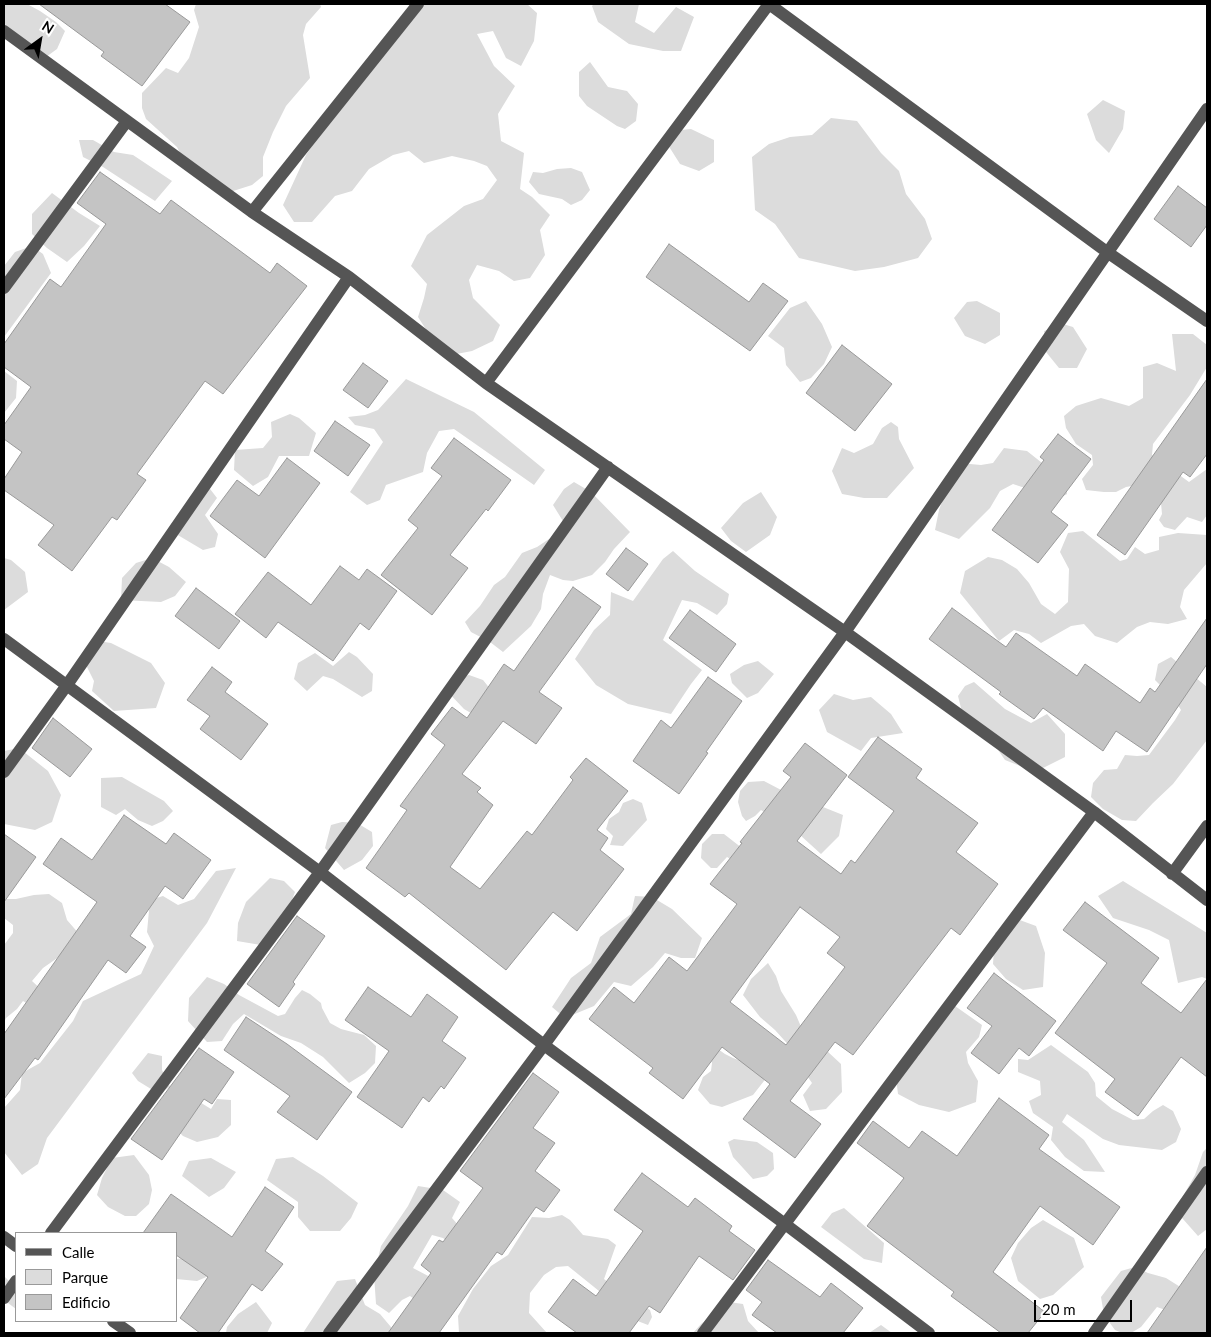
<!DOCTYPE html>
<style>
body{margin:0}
#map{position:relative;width:1211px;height:1337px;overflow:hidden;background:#fff;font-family:Lato,sans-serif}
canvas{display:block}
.frame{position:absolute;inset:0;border:5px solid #000;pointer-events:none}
.legend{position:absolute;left:15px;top:1232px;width:162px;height:90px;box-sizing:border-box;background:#fff;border:1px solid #999;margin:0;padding:6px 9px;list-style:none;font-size:15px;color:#000}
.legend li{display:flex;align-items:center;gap:10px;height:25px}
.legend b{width:25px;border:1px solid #999}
.north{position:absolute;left:15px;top:15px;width:50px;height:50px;-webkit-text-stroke:4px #fff;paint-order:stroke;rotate:32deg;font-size:14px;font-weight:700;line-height:20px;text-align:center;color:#000}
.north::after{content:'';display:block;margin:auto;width:18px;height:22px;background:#000;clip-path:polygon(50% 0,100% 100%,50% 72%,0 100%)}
.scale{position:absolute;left:1034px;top:1300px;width:98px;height:22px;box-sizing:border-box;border:2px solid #000;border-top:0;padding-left:6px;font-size:15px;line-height:18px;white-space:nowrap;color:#000;-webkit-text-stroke:4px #fff;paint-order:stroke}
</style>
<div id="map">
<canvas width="1211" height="1337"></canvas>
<div class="frame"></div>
<ul class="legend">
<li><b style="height:6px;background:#555"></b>Calle</li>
<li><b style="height:14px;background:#dcdcdc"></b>Parque</li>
<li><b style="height:14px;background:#c4c4c4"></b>Edificio</li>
</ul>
<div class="north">N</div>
<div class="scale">20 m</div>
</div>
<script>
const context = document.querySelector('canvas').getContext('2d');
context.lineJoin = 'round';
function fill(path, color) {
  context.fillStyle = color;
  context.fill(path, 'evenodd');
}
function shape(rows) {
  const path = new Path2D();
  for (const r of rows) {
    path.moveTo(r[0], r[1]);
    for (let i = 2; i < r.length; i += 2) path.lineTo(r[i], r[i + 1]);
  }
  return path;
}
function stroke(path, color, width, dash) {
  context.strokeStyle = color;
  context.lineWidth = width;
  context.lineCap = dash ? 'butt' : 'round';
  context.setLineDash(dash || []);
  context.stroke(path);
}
fill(shape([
 [4,4,27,4,40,11,56,22,65,31,57,49,46,57,11,32,4,23],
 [196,4,320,4,321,7,306,24,303,35,310,78,286,106,273,132,263,157,263,176,252,185,230,192,185,163,177,147,146,119,142,108,142,93,166,68,178,73,189,58,199,27,194,10],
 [413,4,527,4,537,13,534,41,521,66,506,58,493,31,477,34,494,66,515,86,498,114,501,141,524,153,520,189,532,197,550,215,540,230,545,255,530,278,514,281,499,271,477,265,469,280,473,298,500,325,493,341,472,351,446,356,436,345,418,317,424,298,427,284,411,266,427,235,464,206,483,199,497,180,487,166,474,161,452,156,424,163,409,151,393,155,369,169,352,191,335,196,312,222,294,222,283,205,306,155,357,79],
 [594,4,639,4,635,22,654,33,676,7,694,17,681,51,663,51,629,44,598,22,592,6],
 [590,62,608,87,627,91,638,104,636,121,625,129,617,126,587,106,579,96,579,72],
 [1103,100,1125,111,1123,129,1109,153,1096,140,1087,114],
 [831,118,857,121,881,153,899,171,906,194,925,219,932,239,918,258,884,267,855,271,799,258,775,224,755,210,752,157,769,144,790,137,812,135],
 [691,129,714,140,714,162,699,171,680,164,668,145,681,130],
 [79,140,93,140,114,152,133,155,172,181,155,201,103,167,83,157],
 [571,168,582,172,590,190,582,200,571,205,562,199,539,194,529,182,533,172,543,173,557,169],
 [52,193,79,213,100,226,84,246,67,262,47,248,32,234,32,214],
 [32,246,43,254,51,273,4,337,4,266,15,252],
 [806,301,822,324,832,347,824,364,811,378,800,382,786,365,784,348,768,336,790,308],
 [977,301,1000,313,1000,335,985,344,965,336,954,318,967,302],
 [1063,324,1073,327,1087,349,1077,368,1059,368,1046,352,1044,331],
 [1172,334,1193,334,1207,345,1207,367,1190,395,1153,444,1152,455,1189,482,1207,469,1207,515,1202,522,1187,517,1175,530,1164,527,1159,520,1162,514,1161,503,1143,484,1126,487,1116,492,1104,492,1086,490,1082,479,1093,465,1092,455,1076,444,1066,428,1064,416,1076,406,1101,398,1129,406,1143,398,1143,367,1157,363,1176,371],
 [4,371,17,381,16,398,4,413],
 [406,379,474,412,545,470,534,485,454,429,439,431,427,453,423,472,386,485,380,500,367,505,350,492,383,442,374,429,355,425,348,417,365,415,378,410],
 [290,414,299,418,316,433,309,456,279,456,268,477,253,486,234,470,235,450,263,448,272,437,271,422],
 [891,422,898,427,899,439,914,468,887,498,864,498,842,494,832,471,842,448,854,453,873,444,882,428],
 [1004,448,1027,451,1066,482,1067,494,1055,501,1037,492,1013,484,1000,491,990,508,959,539,935,530,939,510,953,472,959,463,981,465,993,463],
 [574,482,591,492,630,532,614,549,605,562,592,575,573,581,563,580,550,575,543,594,541,609,531,626,503,652,490,642,471,632,465,622,480,606,494,585,505,577,522,553,537,547,552,537,566,526,553,505,564,489],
 [207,485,217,498,205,515,218,534,215,547,203,550,171,531],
 [761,492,777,517,770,535,746,552,731,541,721,528,743,503],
 [1083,531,1120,561,1127,559,1135,547,1145,554,1159,550,1159,537,1178,533,1207,535,1207,563,1184,590,1180,607,1187,619,1168,624,1150,622,1137,627,1117,643,1095,636,1084,624,1071,626,1041,643,1029,634,1014,630,999,641,960,593,965,571,988,557,1002,560,1017,569,1029,583,1041,604,1055,614,1068,602,1069,569,1060,552,1068,533],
 [673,551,695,571,729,594,727,604,717,615,697,603,682,600,663,640,702,670,691,684,671,714,628,704,596,685,575,659,594,630,610,615,611,592,633,601,663,559],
 [4,558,11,560,25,572,28,592,4,610],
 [152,558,169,567,186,582,175,596,161,602,121,600,122,578,136,563],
 [98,641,111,643,151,663,165,683,156,708,114,711,92,691,94,681,84,661],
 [349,652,357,657,373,674,372,691,362,697,333,679,323,676,307,691,294,679,298,663,315,653,333,666],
 [1171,657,1207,687,1207,740,1173,784,1153,803,1136,821,1122,820,1103,809,1091,797,1093,783,1104,770,1117,769,1125,755,1137,756,1149,755,1175,720,1181,710,1175,700,1155,680,1158,664],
 [758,661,774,674,758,693,747,698,732,683,730,674,744,665],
 [469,675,483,680,495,695,481,719,464,709,446,690,451,680],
 [974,682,1005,709,1031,723,1047,714,1065,734,1065,757,1035,772,1005,760,996,747,962,712,958,696,965,686],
 [834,694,853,700,871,697,891,714,903,733,871,738,861,751,827,732,819,710],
 [19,748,48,771,61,795,52,822,35,830,4,824,4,751],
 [122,777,164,801,173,811,163,821,152,826,138,820,125,809,116,815,101,807,101,778],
 [764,781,783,791,843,815,839,836,821,854,800,835,761,810,755,816,746,821,742,816,738,802,740,791,748,782],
 [633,799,642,803,647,820,623,846,610,845,613,836,606,829,609,819,619,812,623,803],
 [342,822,357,823,372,832,373,846,362,860,344,870,325,848,331,825],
 [712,834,724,834,756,859,737,863,727,857,717,868,711,868,701,858,702,844],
 [236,868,207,923,47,1138,38,1164,22,1175,4,1152,4,1108,20,1090,22,1073,40,1063,73,1021,83,1001,141,974,154,946,147,932,150,900,163,896,178,905,194,899,216,871],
 [270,878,284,881,295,892,288,911,261,945,237,941,238,923,246,902],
 [1123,881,1207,933,1207,979,1202,977,1178,983,1169,940,1149,930,1113,918,1098,896],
 [49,894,62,903,67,920,80,935,63,954,43,968,32,981,46,994,45,1014,23,1001,17,1009,6,1018,4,1023,4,945,13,933,13,925,4,918,4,899,16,899,34,895],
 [635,896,652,897,672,909,702,938,695,958,681,958,665,953,653,967,631,986,614,982,594,1006,565,1018,552,1007,571,978,591,963,600,937,631,914],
 [1017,919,1036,926,1045,953,1043,987,1023,990,1006,979,993,964,995,933,1008,921],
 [768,963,776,976,781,991,796,1015,805,1036,827,1051,841,1064,842,1092,826,1109,810,1111,803,1095,812,1083,801,1067,793,1050,775,1030,760,1017,743,995,751,979],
 [207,977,224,984,239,995,278,1016,285,1014,295,998,302,990,310,994,321,1003,322,1008,330,1023,341,1029,364,1035,376,1046,375,1063,365,1073,349,1083,323,1057,301,1043,281,1036,244,1014,233,1024,222,1041,207,1042,188,1021,189,998],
 [955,1006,982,1025,979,1037,966,1052,968,1063,978,1081,976,1102,949,1112,919,1105,898,1094,896,1078,908,1059,918,1057,929,1036],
 [1051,1045,1088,1072,1095,1083,1096,1096,1112,1109,1133,1120,1144,1119,1153,1111,1163,1105,1173,1111,1181,1129,1176,1142,1162,1150,1119,1145,1103,1139,1067,1114,1062,1122,1084,1140,1105,1172,1084,1171,1065,1157,1051,1140,1053,1127,1033,1113,1029,1101,1041,1095,1040,1081,1018,1072,1018,1059,1028,1060],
 [715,1047,725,1054,733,1058,771,1072,753,1095,722,1107,710,1104,698,1090,703,1077,711,1071,712,1063,709,1056],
 [148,1053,162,1056,162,1070,170,1087,161,1092,151,1089,138,1081,132,1073],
 [217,1099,231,1100,231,1125,218,1137,197,1142,183,1136,172,1125,198,1101,211,1109],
 [734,1139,757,1142,773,1153,774,1169,767,1176,753,1179,733,1157,728,1142],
 [1207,1148,1207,1229,1198,1236,1175,1210,1195,1175,1203,1152],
 [134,1155,149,1175,152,1190,149,1204,136,1216,125,1216,108,1207,97,1195,102,1178,112,1158],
 [293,1157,323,1176,358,1203,351,1218,340,1231,310,1231,298,1217,298,1202,267,1180,276,1159],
 [211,1158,236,1172,224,1188,209,1197,182,1176,189,1161],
 [418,1186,443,1190,460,1202,452,1218,466,1234,455,1248,443,1238,432,1235,413,1268,432,1278,422,1305,410,1296,402,1300,389,1313,376,1304,374,1275,381,1246,408,1206],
 [844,1208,884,1243,882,1263,864,1259,821,1227,832,1213],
 [562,1215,570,1220,583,1235,608,1239,616,1245,604,1279,619,1291,650,1310,652,1317,648,1325,635,1320,568,1266,556,1267,544,1275,530,1293,529,1313,547,1333,459,1333,458,1316,473,1289,491,1266,508,1255,532,1217,549,1218],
 [1043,1220,1074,1238,1084,1267,1053,1295,1040,1299,1018,1281,1011,1258,1018,1243,1031,1228],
 [184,1258,211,1275,197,1281,176,1279,176,1259],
 [1135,1267,1148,1273,1166,1278,1201,1300,1207,1305,1207,1331,1197,1333,1168,1311,1157,1307,1141,1327,1131,1333,1122,1333,1115,1330,1104,1315,1101,1297,1121,1271],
 [4,1276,16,1288,16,1309,4,1300],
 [355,1279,365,1305,380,1314,396,1333,303,1333,337,1281],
 [256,1302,272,1323,267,1333,226,1333,227,1327,238,1314],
 [729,1302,743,1304,748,1321,759,1333,693,1333,701,1324],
 [881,1325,892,1333,869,1333]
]), '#dcdcdc');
const building = shape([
 [39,4,165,4,190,22,142,86,101,56,104,52,39,4],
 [100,172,160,214,171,200,270,273,277,263,307,286,223,394,205,381,137,474,146,480,117,520,112,517,72,571,38,545,54,525,4,490,4,479,22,452,4,439,4,425,31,387,4,367,4,344,50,279,61,287,106,224,77,203,100,172],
 [1178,186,1207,208,1207,225,1191,247,1154,219,1178,186],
 [669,244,749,302,763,283,788,301,750,351,646,277,669,244],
 [842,345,892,384,855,431,806,393,842,345],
 [363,363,388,381,368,408,343,390,363,363],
 [1207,379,1207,454,1190,477,1183,472,1125,555,1097,535,1207,379],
 [335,421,370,445,348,476,314,451,335,421],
 [1058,434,1091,459,1051,512,1068,525,1038,563,992,530,1044,460,1040,457,1058,434],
 [454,438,511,480,488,511,486,509,450,555,468,568,432,615,381,575,418,528,408,520,442,476,431,468,454,438],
 [287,458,320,483,265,558,210,516,237,480,259,496,287,458],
 [626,548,648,564,628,591,606,574,626,548],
 [340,566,359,580,367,569,397,591,369,630,360,623,333,661,278,622,266,638,235,614,268,572,311,605,340,566],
 [573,587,601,607,539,692,562,708,536,744,503,721,462,774,481,788,477,792,493,805,450,867,480,889,527,831,532,835,573,780,570,777,586,758,628,791,597,830,608,838,600,850,624,869,577,931,553,912,506,970,409,893,405,897,366,868,407,810,400,806,445,745,431,734,452,707,467,718,504,664,514,671,573,587],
 [196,588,240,621,219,649,175,616,196,588],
 [952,608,1006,647,1016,633,1077,676,1085,664,1140,703,1150,688,1155,692,1207,618,1207,664,1147,752,1116,731,1103,751,1043,708,1034,719,999,694,1001,692,929,639,952,608],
 [690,610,736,644,716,672,669,638,690,610],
 [212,667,232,682,225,692,268,724,241,760,200,729,210,716,187,700,212,667],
 [708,677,742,701,706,752,708,753,679,794,633,761,661,720,671,728,708,677],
 [53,718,92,749,70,777,32,748,53,718],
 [878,737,922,769,916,778,978,823,956,852,998,884,960,935,951,928,853,1055,835,1042,790,1101,821,1124,795,1158,743,1119,770,1084,722,1047,683,1099,649,1073,653,1068,589,1019,614,987,634,1003,669,957,687,971,737,904,710,884,742,843,740,842,791,777,783,771,805,743,847,775,797,841,841,874,851,860,855,863,894,811,848,777,878,737],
 [800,907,840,937,827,953,845,967,786,1045,730,1002,800,907],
 [124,815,166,844,174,833,211,860,183,899,165,886,130,936,146,947,126,973,108,960,38,1060,35,1058,4,1099,4,1034,97,902,43,864,61,838,92,860,124,815],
 [4,834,36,857,4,902,4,834],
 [1085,902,1159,958,1141,983,1181,1013,1207,979,1207,1077,1181,1057,1138,1116,1105,1092,1115,1079,1055,1033,1107,963,1063,930,1085,902],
 [297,916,325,936,293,982,295,984,279,1007,247,984,297,916],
 [994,973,1056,1021,1029,1056,1019,1048,999,1074,971,1053,992,1026,967,1008,994,973],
 [368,987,411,1017,427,994,458,1017,442,1041,466,1058,444,1089,441,1086,429,1102,423,1097,402,1128,357,1097,389,1051,345,1020,368,987],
 [246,1017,287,1044,352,1092,317,1140,277,1112,290,1096,224,1050,246,1017],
 [199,1048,234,1072,212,1104,204,1099,162,1160,131,1139,199,1048],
 [533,1073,559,1092,533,1128,555,1143,535,1171,560,1190,544,1212,536,1207,502,1255,497,1252,439,1333,388,1333,431,1273,421,1265,439,1240,443,1242,483,1188,460,1171,533,1073],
 [999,1098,1049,1135,1039,1149,1120,1207,1093,1245,1040,1206,993,1272,1045,1312,1028,1333,1001,1333,951,1296,954,1292,867,1226,904,1178,857,1143,873,1121,909,1148,922,1131,957,1156,999,1098],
 [642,1173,688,1207,695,1198,732,1226,729,1231,755,1250,733,1280,699,1256,660,1313,649,1306,629,1333,577,1333,548,1312,573,1279,596,1296,643,1231,614,1210,642,1173],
 [265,1187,294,1207,265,1251,283,1264,262,1291,252,1284,218,1333,200,1333,180,1318,208,1277,176,1255,176,1233,143,1233,171,1194,232,1237,265,1187],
 [1207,1247,1207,1333,1147,1333,1207,1247],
 [768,1260,820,1297,831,1283,863,1308,843,1333,777,1333,752,1315,762,1302,746,1290,768,1260]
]);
fill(building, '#c4c4c4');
stroke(building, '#999', 1);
stroke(shape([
 [769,4,1107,252,1207,321],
 [4,31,252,212,349,277,486,383,845,632,1094,812,1207,900],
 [252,212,418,4],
 [4,288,127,121],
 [486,383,769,4],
 [4,639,320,872,544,1045,785,1224,929,1333],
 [4,772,67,685,349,277],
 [1172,874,1207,826],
 [51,1233,320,872,608,467],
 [4,1237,16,1246],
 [4,1298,16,1281],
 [113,1321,130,1333],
 [329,1333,544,1045,845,632,1207,109],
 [703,1333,1094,812],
 [1094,1333,1207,1172]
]), '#555', 12);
</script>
